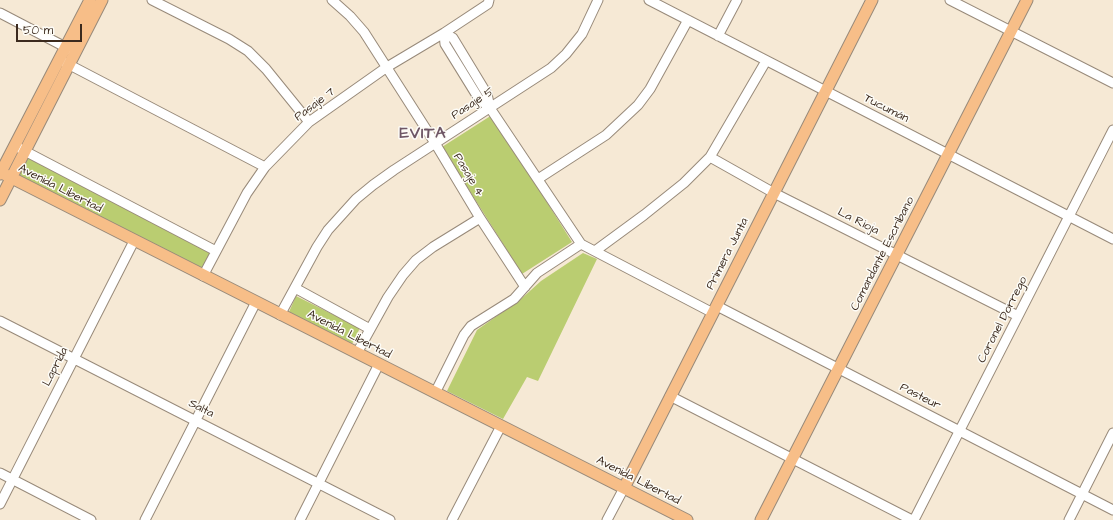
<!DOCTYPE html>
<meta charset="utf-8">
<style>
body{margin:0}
#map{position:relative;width:1113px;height:520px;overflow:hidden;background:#f6e9d5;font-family:"Architects Daughter",sans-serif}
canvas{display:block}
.scale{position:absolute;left:16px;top:24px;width:66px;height:18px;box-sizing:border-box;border:2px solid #3b2a1e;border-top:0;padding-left:5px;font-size:12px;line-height:14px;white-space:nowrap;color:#3b2a1e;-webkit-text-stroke:3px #fdfcf7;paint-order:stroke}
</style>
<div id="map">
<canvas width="1113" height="520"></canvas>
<div class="scale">50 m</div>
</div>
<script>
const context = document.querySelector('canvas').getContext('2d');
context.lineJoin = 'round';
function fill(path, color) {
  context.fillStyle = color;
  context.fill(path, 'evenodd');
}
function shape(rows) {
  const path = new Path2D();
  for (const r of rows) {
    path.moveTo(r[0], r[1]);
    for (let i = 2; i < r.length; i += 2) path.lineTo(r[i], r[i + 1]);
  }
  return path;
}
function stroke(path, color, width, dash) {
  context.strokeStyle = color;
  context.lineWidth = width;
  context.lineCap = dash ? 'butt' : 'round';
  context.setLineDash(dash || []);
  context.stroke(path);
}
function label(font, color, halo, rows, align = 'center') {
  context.font = font + ' "Architects Daughter",sans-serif';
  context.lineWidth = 3;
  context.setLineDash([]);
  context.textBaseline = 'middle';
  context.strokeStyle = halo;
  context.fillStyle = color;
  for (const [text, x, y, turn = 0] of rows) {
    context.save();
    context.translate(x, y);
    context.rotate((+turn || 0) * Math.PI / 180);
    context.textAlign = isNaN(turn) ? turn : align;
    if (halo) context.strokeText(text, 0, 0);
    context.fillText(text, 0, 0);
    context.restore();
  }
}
fill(shape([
 [492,115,572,242,522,274,442,147],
 [28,157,210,253,200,271,17,177],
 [583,253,597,259,538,381,527,377,503,419,447,391,477,330,521,299,541,281],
 [296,296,360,328,352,344,289,312]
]), '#bacd71');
const minor = shape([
 [152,0,229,39,248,51,266,69,309,122],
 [332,0,350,16,364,32,435,143,480,218,525,287],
 [649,0,1113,239],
 [950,0,1113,83],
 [0,13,71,50],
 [444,33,445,44,479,99,490,108,581,244,713,313],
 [444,33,453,38,487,94,490,108],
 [718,36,737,0],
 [64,62,265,167],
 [19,148,216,251],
 [710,157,774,193,1018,316],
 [538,179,606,135,638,105,650,89,688,20],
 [595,251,644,215,684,183,710,157,766,61],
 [203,276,247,193,265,167,309,122,387,67,444,33,488,4,489,0],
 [295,288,370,329],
 [717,306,1113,510],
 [280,315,317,247,328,230,356,199,373,185,394,170,551,68,566,54,582,34,598,0],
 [0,321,390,520],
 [357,353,388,297,403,275,416,260,433,247,480,218],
 [435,393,464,335,471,326,514,299,537,273,581,244],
 [670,396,912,520],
 [0,473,91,520],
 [0,504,134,241],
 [145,520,256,302],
 [300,520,379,364],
 [452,520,501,426],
 [607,520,624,488],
 [914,520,1113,130],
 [1069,520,1113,433]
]);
const major = shape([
 [0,172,687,520],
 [0,174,90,0],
 [0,200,102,0],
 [624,488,872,0],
 [761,520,1027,0]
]);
stroke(minor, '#988a7a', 11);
stroke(major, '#988a7a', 13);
stroke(minor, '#fff', 9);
stroke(major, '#f7be88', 11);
label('12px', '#3b2a1e', '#fdfcf7', [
 ["Pasaje 5",473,104,-33],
 ["Pasaje 7",315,105,-37],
 ["Tucumán",886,109,27],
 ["Pasaje 4",468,175,59],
 ["Avenida Libertad",60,189,27],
 ["La Rioja",858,222,27],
 ["Primera Junta",728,254,-63],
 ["Comandante Escribano",883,254,-63],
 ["Coronel Dorrego",1003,320,-63],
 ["Avenida Libertad",349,335,27],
 ["Laprida",56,367,-63],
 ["Pasteur",920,397,27],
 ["Salta",201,409,27],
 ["Avenida Libertad",638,481,27]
]);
context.letterSpacing = '1px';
label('bold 16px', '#6e5665', '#fdfcf7', [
 ["EVITA",423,135]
]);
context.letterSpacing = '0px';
</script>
